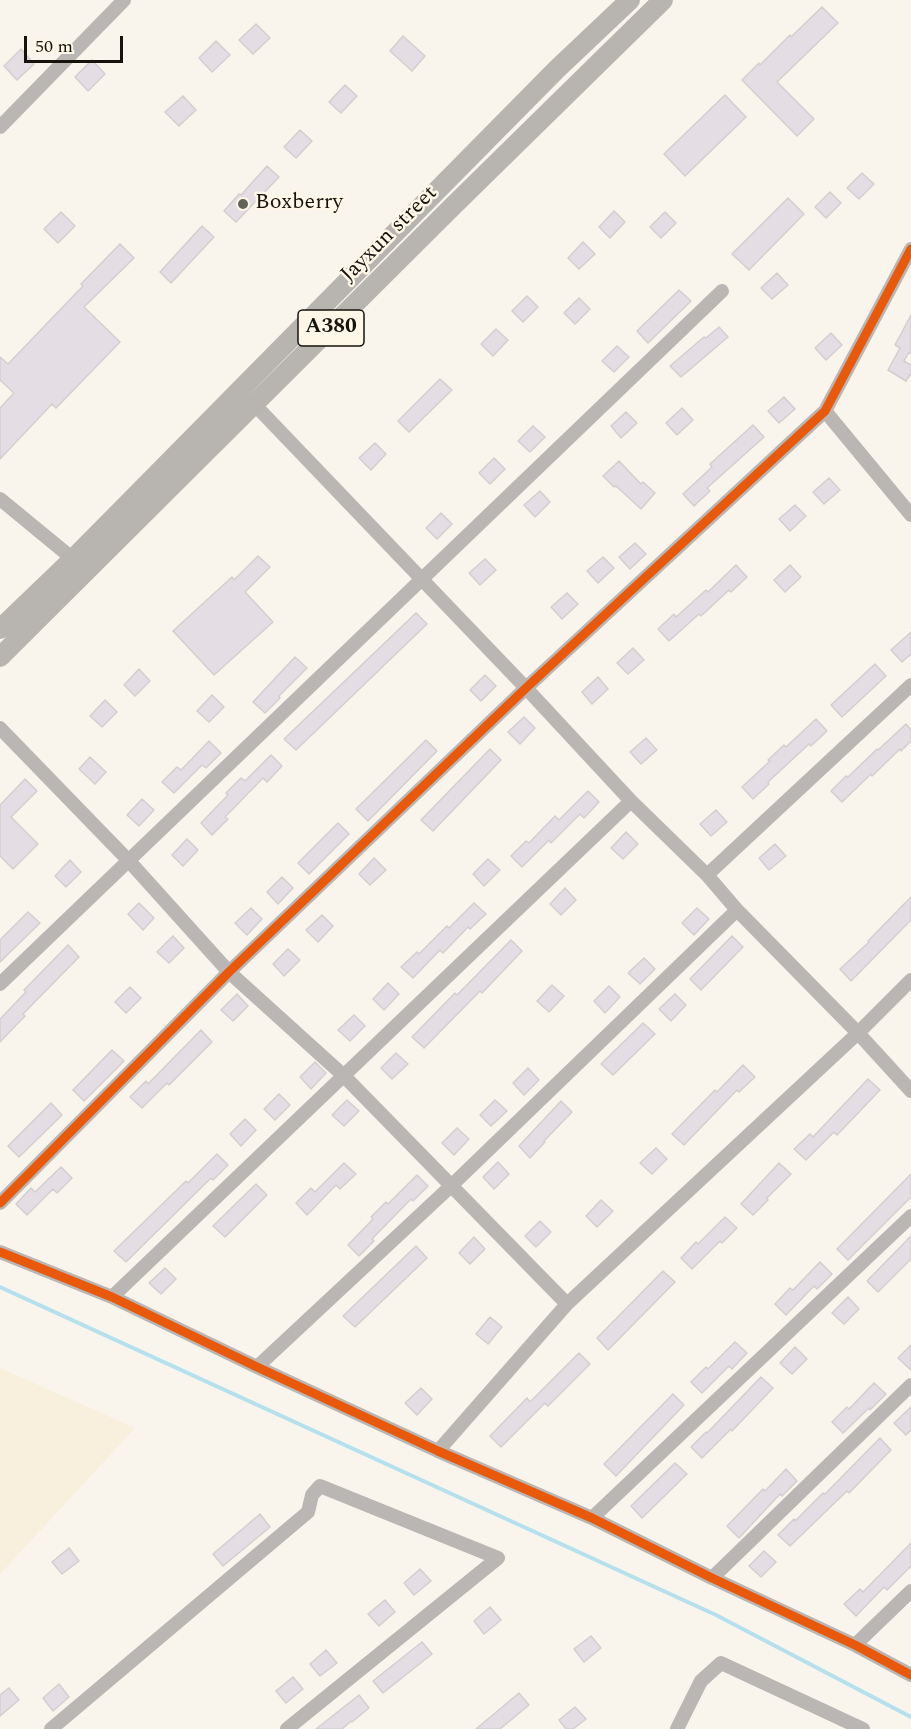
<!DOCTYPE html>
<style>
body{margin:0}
#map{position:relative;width:911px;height:1729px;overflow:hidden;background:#f9f5ec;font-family:Spectral,serif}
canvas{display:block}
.scale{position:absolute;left:24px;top:36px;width:99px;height:27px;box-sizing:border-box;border:3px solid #16130c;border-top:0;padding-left:8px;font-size:18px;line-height:21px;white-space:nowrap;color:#16130c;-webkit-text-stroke:4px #fef7e7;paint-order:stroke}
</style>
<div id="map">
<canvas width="911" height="1729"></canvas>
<div class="scale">50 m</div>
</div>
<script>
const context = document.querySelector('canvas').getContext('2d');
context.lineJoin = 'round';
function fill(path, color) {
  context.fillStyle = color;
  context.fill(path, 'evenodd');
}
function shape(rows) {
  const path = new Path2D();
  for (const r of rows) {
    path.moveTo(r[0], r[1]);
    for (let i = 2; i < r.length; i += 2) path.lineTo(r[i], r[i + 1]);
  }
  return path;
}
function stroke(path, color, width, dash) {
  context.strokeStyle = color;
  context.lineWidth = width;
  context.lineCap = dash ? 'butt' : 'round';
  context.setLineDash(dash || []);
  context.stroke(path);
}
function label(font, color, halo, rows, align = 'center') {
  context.font = font + ' Spectral,serif';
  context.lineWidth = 5;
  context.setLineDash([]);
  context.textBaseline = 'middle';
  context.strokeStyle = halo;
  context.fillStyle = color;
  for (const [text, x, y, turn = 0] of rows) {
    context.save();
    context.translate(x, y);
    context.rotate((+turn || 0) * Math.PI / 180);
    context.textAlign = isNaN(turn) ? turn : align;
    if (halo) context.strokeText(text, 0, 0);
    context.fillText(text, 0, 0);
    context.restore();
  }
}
fill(shape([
 [0,1368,135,1428,0,1574]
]), '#f8efdc');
stroke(shape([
 [0,1287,716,1615,911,1717]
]), '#b4e1ed', 4);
const building = shape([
 [822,7,838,23,777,82,814,119,797,136,742,80,759,63,760,65,790,35,791,37,822,7],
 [256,24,270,38,253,54,239,40,256,24],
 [403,36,425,56,412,71,390,51,403,36],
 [216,41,230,55,212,72,199,58,216,41],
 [21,49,34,64,17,80,4,66,21,49],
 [92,60,105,74,88,91,75,77,92,60],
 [345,85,357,96,341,113,329,102,345,85],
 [725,95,746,117,685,176,664,154,725,95],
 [183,96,196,110,179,126,165,112,183,96],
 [300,130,312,141,296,158,284,147,300,130],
 [267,166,279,177,236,222,224,211,239,194,241,195,267,166],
 [862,173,874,184,859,199,847,188,862,173],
 [830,192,841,203,826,218,815,207,830,192],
 [788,198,804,214,749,270,732,254,788,198],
 [614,211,625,222,610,238,599,227,614,211],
 [61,212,75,226,58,243,44,229,61,212],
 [665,212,676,223,661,238,650,227,665,212],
 [202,226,214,237,171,283,160,272,202,226],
 [583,242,595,254,579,269,568,258,583,242],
 [120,244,134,258,84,307,120,342,56,408,52,404,0,459,0,408,14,393,0,380,0,357,8,364,83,286,81,284,120,244],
 [777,273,788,285,772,299,761,288,777,273],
 [679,290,691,301,648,343,637,331,679,290],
 [527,296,538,307,523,322,512,311,527,296],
 [579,298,590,309,575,324,564,313,579,298],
 [911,315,911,354,909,352,904,361,911,365,911,373,906,381,888,370,900,348,895,345,911,315],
 [719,327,728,337,681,377,670,366,704,337,706,338,719,327],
 [496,329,508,340,493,356,481,344,496,329],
 [831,333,842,345,826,360,815,348,831,333],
 [617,346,629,357,614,372,602,361,617,346],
 [440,379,452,390,409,432,398,421,440,379],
 [784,397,795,409,779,423,768,411,784,397],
 [682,408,693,420,677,435,666,423,682,408],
 [626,412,637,423,621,438,611,426,626,412],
 [753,425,764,437,707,488,710,491,694,506,683,494,712,467,710,464,753,425],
 [533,426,545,437,530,452,518,441,533,426],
 [375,443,386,454,371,470,359,458,375,443],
 [494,458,505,469,490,484,479,473,494,458],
 [619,461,641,484,643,482,655,493,641,509,616,486,614,487,603,476,619,461],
 [829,478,840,490,824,504,813,492,829,478],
 [540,491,550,502,535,517,524,505,540,491],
 [795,505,806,516,790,531,779,519,795,505],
 [441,513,452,524,437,539,426,528,441,513],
 [635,543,646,554,630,569,619,557,635,543],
 [258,556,270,567,245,592,273,622,214,675,173,631,232,577,234,580,258,556],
 [603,557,614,568,598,583,587,571,603,557],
 [485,559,496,570,480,585,469,573,485,559],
 [736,565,747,577,731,592,729,590,701,616,699,614,669,641,658,629,674,614,676,617,706,590,708,592,736,565],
 [790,565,801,577,785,592,774,580,790,565],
 [567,593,578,604,562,619,551,607,567,593],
 [416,613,427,624,296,750,284,739,416,613],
 [911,632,911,654,902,662,891,650,911,632],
 [633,648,644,660,628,674,617,663,633,648],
 [295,657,307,668,279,696,280,698,265,713,253,702,295,657],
 [875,664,886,676,842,717,831,705,875,664],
 [139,669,150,681,135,696,124,685,139,669],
 [485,675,496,686,481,701,470,690,485,675],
 [598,677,608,689,592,704,582,692,598,677],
 [212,695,224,707,209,722,197,711,212,695],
 [105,700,117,712,102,727,90,716,105,700],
 [524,717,535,728,520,744,508,732,524,717],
 [816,719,827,731,811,746,809,744,768,782,769,784,753,799,742,787,770,761,768,760,784,745,786,747,816,719],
 [906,724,911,730,911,741,901,751,900,749,872,776,871,774,842,802,831,791,846,776,848,777,877,749,878,750,906,724],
 [646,738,657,750,641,764,630,752,646,738],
 [426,740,437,751,368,821,356,809,426,740],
 [209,741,221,753,206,768,202,765,174,793,162,782,177,767,181,770,209,741],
 [490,749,501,760,433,831,421,820,490,749],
 [271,755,282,766,267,782,263,778,225,817,228,819,212,835,201,823,228,795,226,793,241,778,245,781,271,755],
 [90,757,106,772,95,784,79,769,90,757],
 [25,779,37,791,11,817,38,844,13,869,0,856,0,805,25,779],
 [588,791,599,802,584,818,580,814,551,843,549,840,522,867,511,856,526,841,529,843,555,816,559,820,588,791],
 [142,799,154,810,139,826,127,815,142,799],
 [716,810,727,822,711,836,700,824,716,810],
 [338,823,349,834,309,874,298,863,338,823],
 [626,832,638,844,623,859,611,848,626,832],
 [187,839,198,850,183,866,172,855,187,839],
 [775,844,786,856,769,870,759,858,775,844],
 [374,858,386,870,370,885,359,874,374,858],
 [488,859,500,870,484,886,473,874,488,859],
 [70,860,81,872,66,887,55,876,70,860],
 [282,877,293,888,278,904,267,892,282,877],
 [565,888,576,900,561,915,550,904,565,888],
 [911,897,911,920,851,981,840,969,869,942,868,941,911,897],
 [139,903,154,918,143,930,128,914,139,903],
 [474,903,486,914,470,929,468,927,443,953,440,950,413,978,401,967,417,952,419,954,447,926,449,928,474,903],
 [251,908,262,919,247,935,235,923,251,908],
 [697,908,709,919,694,935,682,923,697,908],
 [28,912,40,923,0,962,0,940,28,912],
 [322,915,333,926,318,942,306,930,322,915],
 [173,936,184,948,169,963,157,952,173,936],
 [732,936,743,947,701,990,690,979,732,936],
 [511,940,522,951,482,993,480,991,424,1048,412,1037,455,993,457,995,511,940],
 [68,945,79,957,23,1014,25,1016,0,1042,0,1019,26,992,24,990,68,945],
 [288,949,300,960,284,976,273,964,288,949],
 [644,958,655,969,640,984,628,973,644,958],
 [388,983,399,994,384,1010,373,999,388,983],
 [552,985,564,996,549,1012,537,1001,552,985],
 [609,986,620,997,605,1013,594,1001,609,986],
 [130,987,141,998,126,1013,115,1002,130,987],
 [237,994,248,1006,233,1021,221,1010,237,994],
 [675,994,686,1005,671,1021,659,1009,675,994],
 [354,1015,365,1026,350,1041,338,1030,354,1015],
 [643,1023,655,1034,613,1075,601,1064,643,1023],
 [201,1030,212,1042,169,1085,167,1083,142,1108,130,1097,146,1081,148,1084,201,1030],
 [112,1050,124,1061,84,1101,73,1090,112,1050],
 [396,1053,408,1064,392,1079,381,1068,396,1053],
 [315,1062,326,1073,311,1089,300,1077,315,1062],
 [743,1065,755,1077,739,1092,737,1090,684,1145,672,1134,715,1090,717,1092,743,1065],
 [528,1068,539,1080,524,1095,513,1083,528,1068],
 [868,1079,880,1090,837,1135,834,1132,806,1160,794,1149,810,1134,813,1137,868,1079],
 [279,1094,290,1105,275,1120,264,1109,279,1094],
 [347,1100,359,1111,344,1126,332,1115,347,1100],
 [495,1100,507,1111,491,1126,480,1115,495,1100],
 [561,1101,572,1112,544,1141,545,1142,530,1158,519,1146,561,1101],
 [51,1103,62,1115,19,1157,8,1146,51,1103],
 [245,1119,256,1130,241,1146,230,1134,245,1119],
 [457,1128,469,1139,454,1155,442,1143,457,1128],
 [656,1148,667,1159,652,1174,640,1163,656,1148],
 [217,1154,228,1165,213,1180,211,1178,126,1262,114,1251,186,1181,188,1183,217,1154],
 [498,1162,509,1174,494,1189,483,1177,498,1162],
 [344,1163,356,1174,340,1189,336,1185,307,1215,296,1203,311,1188,315,1192,344,1163],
 [779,1163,791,1174,767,1198,768,1200,753,1215,741,1204,779,1163],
 [61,1167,72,1178,57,1193,53,1189,27,1215,16,1204,31,1188,35,1192,61,1167],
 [911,1174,911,1197,848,1260,837,1249,911,1174],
 [417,1175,428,1186,413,1201,411,1199,372,1239,374,1241,359,1256,348,1245,373,1219,371,1217,386,1202,388,1204,417,1175],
 [256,1184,267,1195,225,1237,213,1226,256,1184],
 [601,1200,613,1211,597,1227,586,1216,601,1200],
 [725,1217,737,1228,722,1243,720,1241,692,1269,681,1258,696,1242,698,1244,725,1217],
 [540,1221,551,1232,536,1247,525,1236,540,1221],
 [911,1236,911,1259,878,1292,867,1281,911,1236],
 [474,1237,485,1249,470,1264,459,1253,474,1237],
 [416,1246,427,1258,355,1327,343,1316,416,1246],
 [820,1262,832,1274,817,1289,814,1286,786,1315,775,1304,790,1288,793,1290,820,1262],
 [165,1268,176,1279,161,1294,149,1283,165,1268],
 [663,1271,675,1282,608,1350,597,1338,663,1271],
 [848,1297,859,1309,844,1324,832,1313,848,1297],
 [490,1317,502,1327,488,1344,476,1334,490,1317],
 [735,1342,747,1353,732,1369,729,1366,702,1393,691,1382,706,1367,708,1369,735,1342],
 [911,1345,911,1370,898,1358,911,1345],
 [795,1347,807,1359,792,1374,780,1363,795,1347],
 [579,1353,590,1364,548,1406,545,1403,501,1447,490,1436,527,1398,530,1402,579,1353],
 [761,1377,773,1388,732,1431,731,1429,702,1458,691,1447,706,1432,707,1433,761,1377],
 [874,1383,886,1394,870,1410,869,1408,843,1433,832,1422,847,1407,849,1409,874,1383],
 [421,1388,432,1399,417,1415,405,1403,421,1388],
 [673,1394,684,1405,616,1476,604,1464,673,1394],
 [911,1407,911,1430,906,1435,894,1423,911,1407],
 [880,1438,891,1450,849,1493,847,1491,790,1546,778,1535,794,1519,795,1521,823,1493,825,1494,880,1438],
 [675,1463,687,1474,642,1518,631,1506,675,1463],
 [786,1469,797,1481,782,1496,780,1494,739,1538,727,1526,763,1489,765,1491,786,1469],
 [260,1514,270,1527,223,1566,213,1554,260,1514],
 [911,1543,911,1566,887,1590,884,1587,856,1616,844,1604,860,1589,863,1592,911,1543],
 [69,1548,79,1561,62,1574,52,1562,69,1548],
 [764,1551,776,1562,761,1577,749,1566,764,1551],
 [420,1569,431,1581,414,1595,404,1583,420,1569],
 [385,1600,395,1612,379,1626,368,1614,385,1600],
 [490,1607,501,1620,484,1634,474,1621,490,1607],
 [591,1636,601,1648,584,1662,574,1649,591,1636],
 [422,1642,432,1654,383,1693,373,1681,422,1642],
 [326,1650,337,1663,320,1676,310,1664,326,1650],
 [293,1677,303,1689,286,1703,276,1691,293,1677],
 [59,1684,69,1697,53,1711,43,1698,59,1684],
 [9,1688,19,1700,0,1716,0,1695,9,1688],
 [519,1693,529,1705,500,1729,476,1729,519,1693],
 [359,1695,369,1708,352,1722,351,1721,342,1729,316,1729,359,1695],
 [575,1707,586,1719,573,1729,566,1729,559,1720,575,1707]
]);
fill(building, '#e4dde3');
stroke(building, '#d3cfcf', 1.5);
stroke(shape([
 [0,127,124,0],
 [254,404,526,688,631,801,707,875,737,910,858,1033,911,1091],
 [825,411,911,515],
 [0,499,73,559],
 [0,728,129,861,229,972,344,1076,567,1304],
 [707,875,911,685],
 [0,984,722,291],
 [0,1203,229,972,526,688,825,411,911,249],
 [0,1252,112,1297,257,1367,438,1451,592,1518,712,1578,855,1645,911,1675],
 [112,1297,631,801],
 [257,1367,451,1186,737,910],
 [438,1451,567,1304,858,1033,911,980],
 [592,1518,911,1216],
 [712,1578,911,1385],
 [855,1645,911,1591],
 [51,1729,308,1512,312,1495,320,1486,498,1558,287,1729],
 [677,1729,701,1681,721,1663,863,1729]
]), '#b9b6b4', 14);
stroke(shape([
 [0,629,73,559,557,69,630,0],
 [0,657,453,206,663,0]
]), '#b8b4b0', 20);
stroke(shape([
 [0,1203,229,972,526,688,825,411,911,249],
 [0,1252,112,1297,257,1367,438,1451,592,1518,712,1578,855,1645,911,1675]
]), '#e8590c', 9);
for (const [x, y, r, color] of [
 [243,204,6,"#65625a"]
]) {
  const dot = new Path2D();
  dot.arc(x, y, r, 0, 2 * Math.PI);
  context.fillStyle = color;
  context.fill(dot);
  stroke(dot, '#fef7e7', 2);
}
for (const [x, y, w] of [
 [331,328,66]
]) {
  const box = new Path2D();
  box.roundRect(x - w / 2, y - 18, w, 36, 4.5);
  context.fillStyle = '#fef7e7';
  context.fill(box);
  stroke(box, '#16130c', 1.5);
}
label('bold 21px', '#16130c', null, [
 ["A380",331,328]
]);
label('22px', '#16130c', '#fef7e7', [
 ["Boxberry",255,204]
], 'left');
label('22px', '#16130c', '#fef7e7', [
 ["Jayxun street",390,235,-45]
]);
</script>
